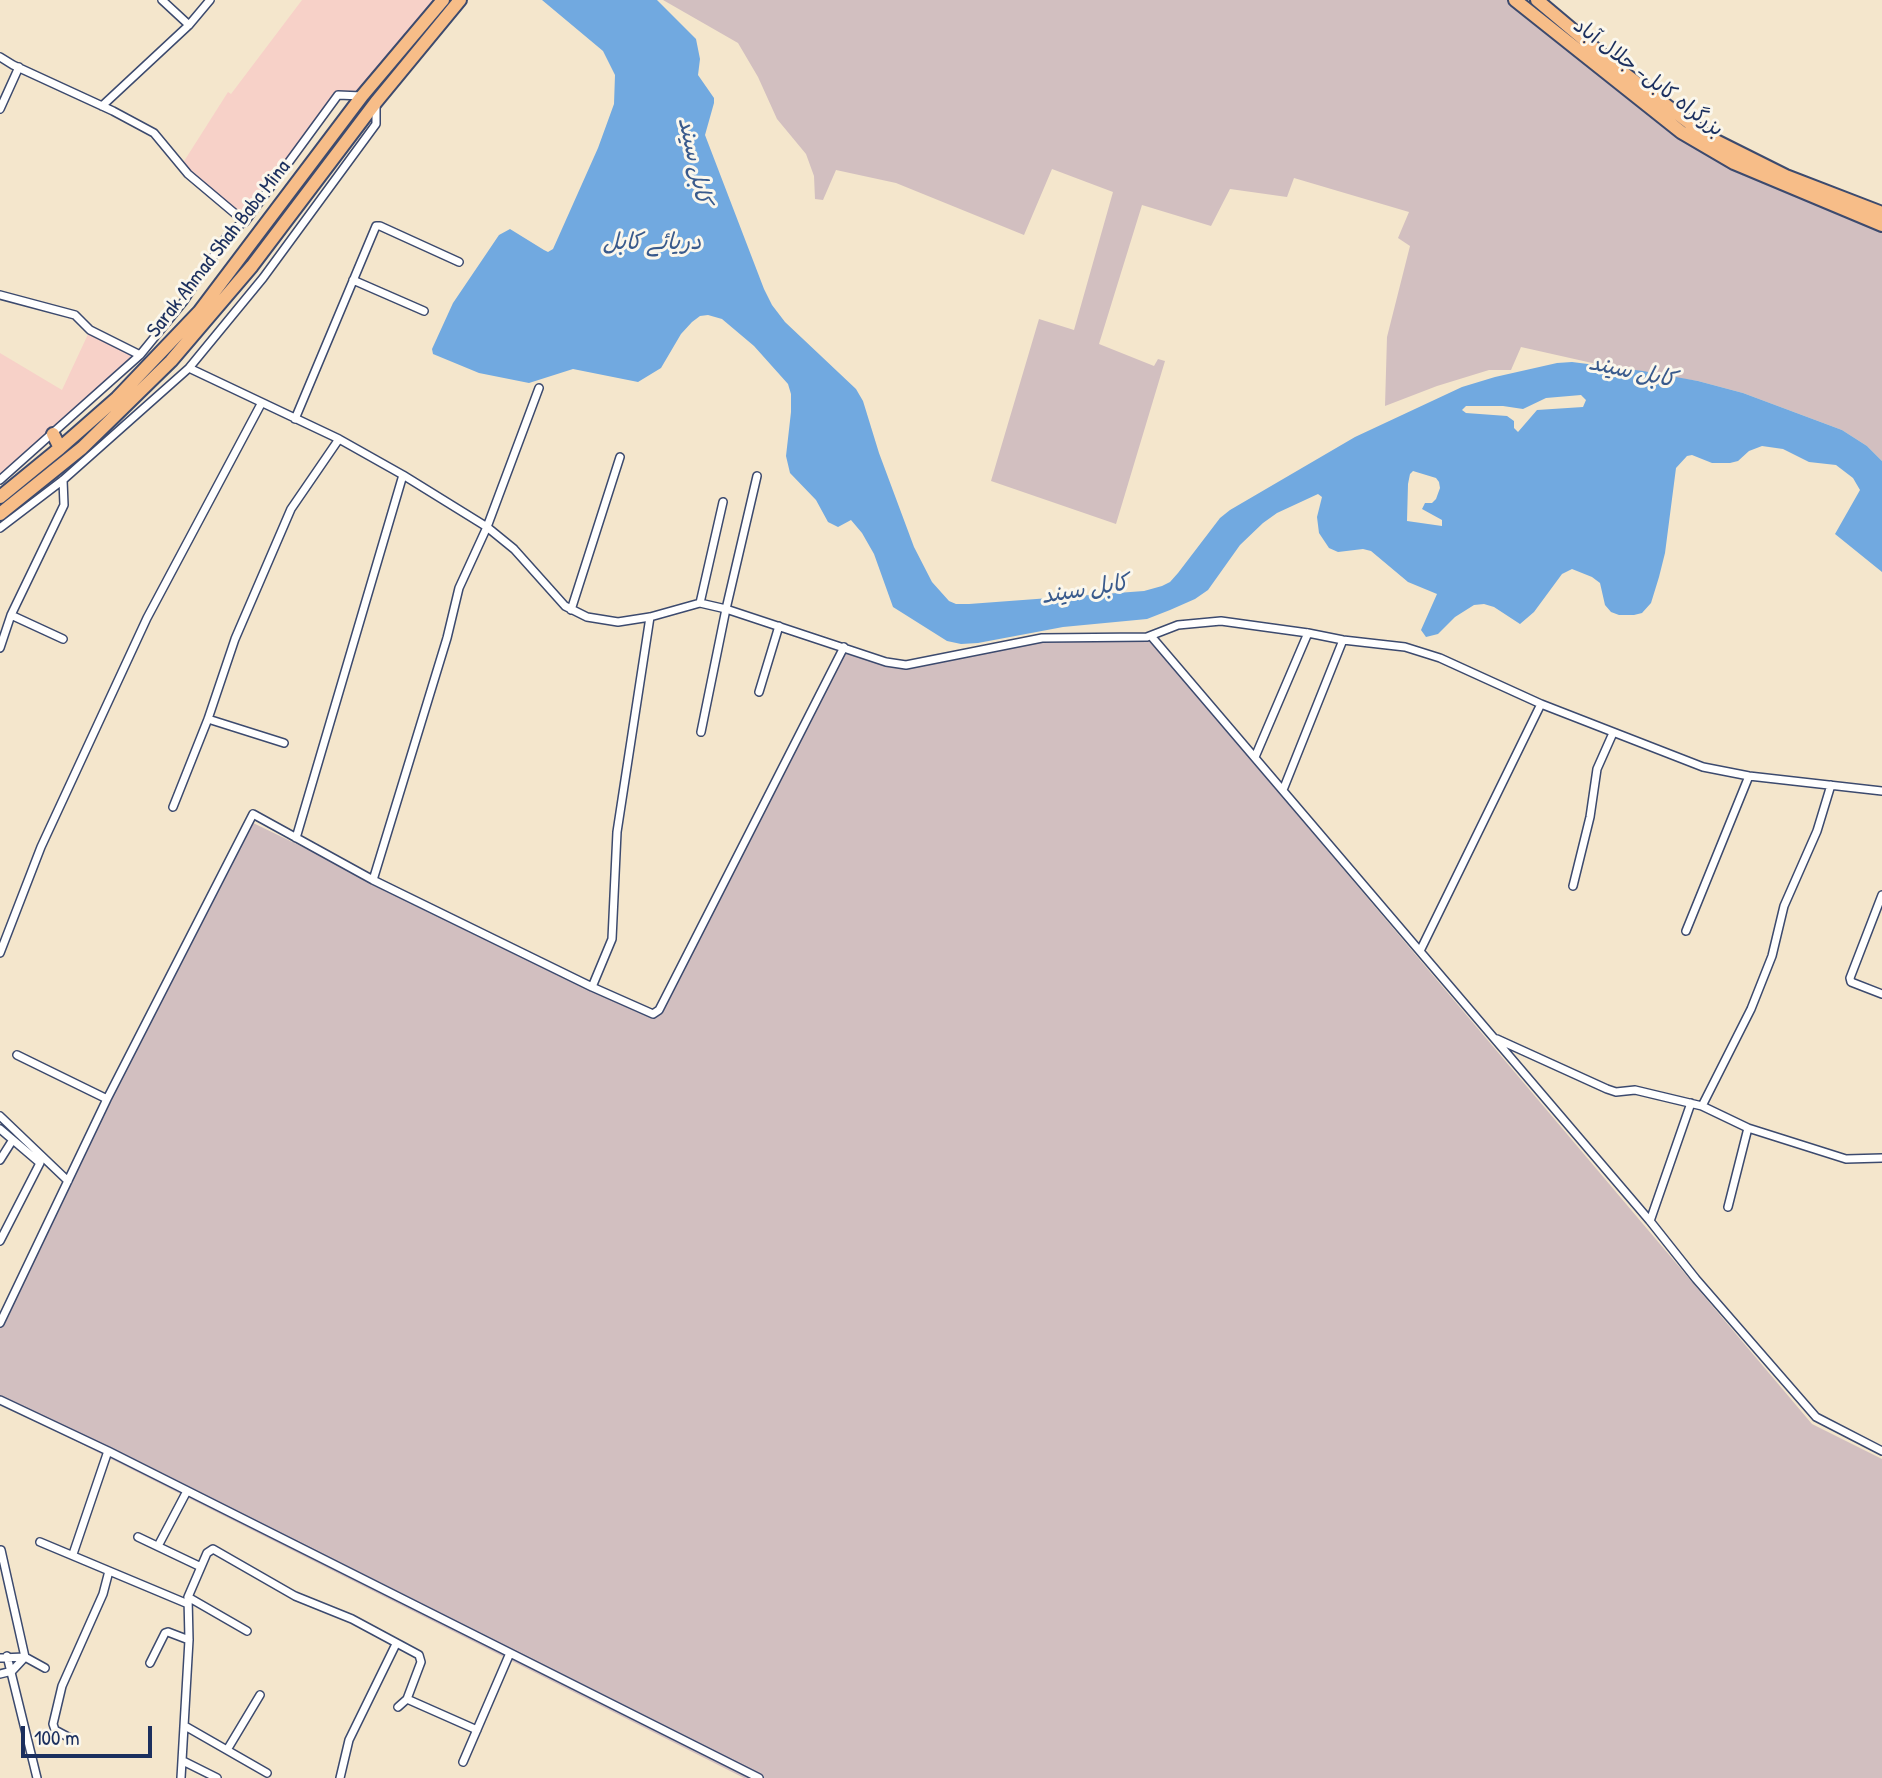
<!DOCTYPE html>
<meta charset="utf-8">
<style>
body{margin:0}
#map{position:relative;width:1882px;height:1778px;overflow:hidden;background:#f4e6cc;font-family:"Patrick Hand",sans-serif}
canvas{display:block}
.scale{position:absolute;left:21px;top:1726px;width:131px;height:32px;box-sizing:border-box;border:4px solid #1b2f5e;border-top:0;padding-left:9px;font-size:21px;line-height:24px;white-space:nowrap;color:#1b2f5e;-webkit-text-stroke:5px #fbf7ec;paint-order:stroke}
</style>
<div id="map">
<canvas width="1882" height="1778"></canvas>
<div class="scale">100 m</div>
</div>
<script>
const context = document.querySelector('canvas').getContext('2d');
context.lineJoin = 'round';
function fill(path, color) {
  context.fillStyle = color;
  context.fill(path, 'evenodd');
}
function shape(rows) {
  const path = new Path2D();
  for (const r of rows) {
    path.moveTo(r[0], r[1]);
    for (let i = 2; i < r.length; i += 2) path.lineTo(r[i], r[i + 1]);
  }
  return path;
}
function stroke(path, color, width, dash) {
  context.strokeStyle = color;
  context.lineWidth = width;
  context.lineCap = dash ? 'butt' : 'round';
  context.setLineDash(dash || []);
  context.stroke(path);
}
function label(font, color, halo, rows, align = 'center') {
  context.font = font + ' "Patrick Hand","Playpen Sans Arabic",sans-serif';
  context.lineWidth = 6;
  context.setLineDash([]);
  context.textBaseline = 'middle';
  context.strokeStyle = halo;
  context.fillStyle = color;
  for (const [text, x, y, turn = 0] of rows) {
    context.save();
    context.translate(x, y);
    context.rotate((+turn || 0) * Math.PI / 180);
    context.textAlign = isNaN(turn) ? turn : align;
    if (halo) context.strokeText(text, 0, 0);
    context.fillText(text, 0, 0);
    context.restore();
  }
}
fill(shape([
 [302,0,443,0,362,96,338,95,245,222,181,166,228,92,231,94],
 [90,330,140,355,0,480,0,353,62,390]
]), '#f7d1c8');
fill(shape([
 [663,0,1515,0,1681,132,1882,225,1882,461,1867,446,1842,430,1743,393,1698,381,1619,369,1521,347,1511,370,1489,370,1437,386,1385,406,1387,337,1410,246,1398,238,1409,212,1294,178,1287,197,1230,189,1211,226,1142,205,1099,344,1154,366,1158,359,1165,361,1116,524,991,481,1039,319,1074,330,1113,192,1052,169,1024,235,896,183,836,170,823,200,815,199,814,176,806,154,777,119,758,77,738,43],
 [1147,637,1812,1424,1882,1459,1882,1778,744,1778,0,1403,0,1322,249,821,592,987,654,1014,844,647,906,665,1042,638]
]), '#d2bfc0');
fill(shape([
 [542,0,657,0,696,39,700,59,698,75,714,98,714,103,705,135,764,289,772,305,785,322,856,389,863,401,879,453,914,547,932,582,949,601,956,604,969,604,1144,591,1162,586,1170,582,1178,573,1220,518,1230,510,1355,437,1462,387,1495,377,1557,363,1572,362,1643,371,1698,381,1743,393,1842,430,1867,446,1882,461,1882,572,1835,534,1860,490,1853,478,1836,465,1809,462,1783,449,1762,446,1749,451,1738,461,1730,463,1712,463,1692,455,1687,456,1676,468,1665,553,1659,577,1651,603,1642,613,1634,615,1619,615,1611,612,1605,605,1600,583,1592,577,1572,569,1562,574,1534,612,1520,624,1494,607,1484,604,1474,605,1455,617,1438,634,1426,637,1421,630,1437,594,1408,582,1371,551,1363,549,1338,552,1329,548,1319,533,1317,517,1322,497,1318,494,1277,513,1263,523,1240,545,1208,590,1195,599,1170,610,1147,619,1063,627,978,643,961,644,947,641,893,607,874,554,862,533,851,520,838,527,828,522,816,500,790,473,786,456,791,412,791,394,788,384,754,346,722,319,708,315,700,316,692,322,681,334,661,368,638,382,573,369,529,383,479,373,433,354,432,349,453,303,499,235,510,229,544,250,548,252,553,249,598,148,614,104,615,75,603,51],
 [1581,395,1586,400,1583,407,1537,410,1518,432,1514,428,1514,421,1507,416,1466,413,1462,410,1466,406,1503,406,1523,409,1546,398],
 [1413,471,1436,478,1439,482,1440,488,1436,499,1432,503,1425,503,1422,509,1442,520,1442,526,1407,521,1408,484,1410,474]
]), '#71a9e0');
const minor = shape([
 [162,0,189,25],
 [0,57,13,65,113,111,154,133,188,174,245,222],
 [102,106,189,25,210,0],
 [0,109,19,67],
 [353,280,424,311],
 [0,295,75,315,90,330,140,355],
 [189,368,339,439,403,475,487,527,514,549,565,606,587,617,618,622,650,617,700,603,726,609,886,662,906,665,1042,638,1147,637,1178,625,1221,621,1308,633,1343,640,1405,647,1440,658,1541,704,1703,767,1749,776,1882,791],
 [295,419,376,226,380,226,459,262],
 [0,480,140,355,184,301,231,230,245,222,338,95,362,96],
 [0,528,63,480,189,368,263,278,376,124,376,103],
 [700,603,723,502],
 [571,610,620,457],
 [11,615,63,639],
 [1151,636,1650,1221,1696,1279,1816,1417,1882,1451],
 [0,648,11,615,64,505,63,480],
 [759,692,779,626],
 [208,719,284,743],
 [701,732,726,609,757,476],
 [1255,757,1308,633],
 [1283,790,1343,640],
 [173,807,208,719,235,639,291,509,339,439],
 [296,838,403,475],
 [373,880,447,638,459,588,487,527,539,388],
 [1573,886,1590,817,1597,769,1613,733],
 [1882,895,1850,978,1851,982,1882,994],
 [1686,931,1749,776],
 [1420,951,1541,704],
 [0,953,41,847,147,618,261,404],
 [592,987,612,939,617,832,650,617],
 [1497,1039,1607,1089,1616,1092,1635,1090,1702,1106,1748,1128,1846,1159,1882,1158],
 [17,1055,107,1099],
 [1702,1106,1751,1009,1772,956,1784,906,1817,831,1831,785],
 [0,1116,68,1181],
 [0,1129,40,1163,0,1241],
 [0,1160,12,1141],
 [1728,1207,1748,1128],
 [1650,1221,1691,1103],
 [0,1323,107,1099,253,814,373,880,592,987,653,1014,659,1010,844,647],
 [0,1400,108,1451,759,1778],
 [138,1537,201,1567],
 [40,1542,188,1604],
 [158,1546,187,1491],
 [1,1550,25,1657],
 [73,1554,108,1451],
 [188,1597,247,1631],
 [7,1656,37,1778],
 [0,1658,25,1657,45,1668],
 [150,1663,165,1633,168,1632,189,1640],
 [0,1674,12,1671,25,1657],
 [407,1699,477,1730],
 [185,1726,267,1773],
 [70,1738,55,1730,53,1724,62,1686,103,1594,109,1571],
 [227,1750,260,1695],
 [183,1761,217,1778],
 [463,1762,510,1653],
 [181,1778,189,1640,188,1597,207,1553,213,1549,295,1596,352,1619,419,1655,421,1662,407,1699,398,1707],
 [340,1778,349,1740,396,1644]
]);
const trunk = shape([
 [1515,0,1681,132,1734,163,1882,225],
 [1537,0,1625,74,1708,137,1786,176,1882,213],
 [53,434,60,448],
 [0,497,60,448,117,398,199,312,362,96,443,0],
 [0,514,82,448,171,361,252,266,376,102,460,0]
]);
stroke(minor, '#3c4a6e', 10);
stroke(trunk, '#3c4a6e', 16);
stroke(minor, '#fff', 7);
stroke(trunk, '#f7bd88', 12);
label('21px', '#1b2f5e', '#fbf7ec', [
 ["بزرگراه کابل- جلال آباد",1648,78,37],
 ["Sarak Ahmad Shah Baba Mina",219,249,-52]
]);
label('italic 23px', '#395a8c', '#fbf7ec', [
 ["کابل سيند",694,161,78],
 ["دریائے کابل",652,243],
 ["کابل سيند",1632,372,12],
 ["کابل سيند",1085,590,-9]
]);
</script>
